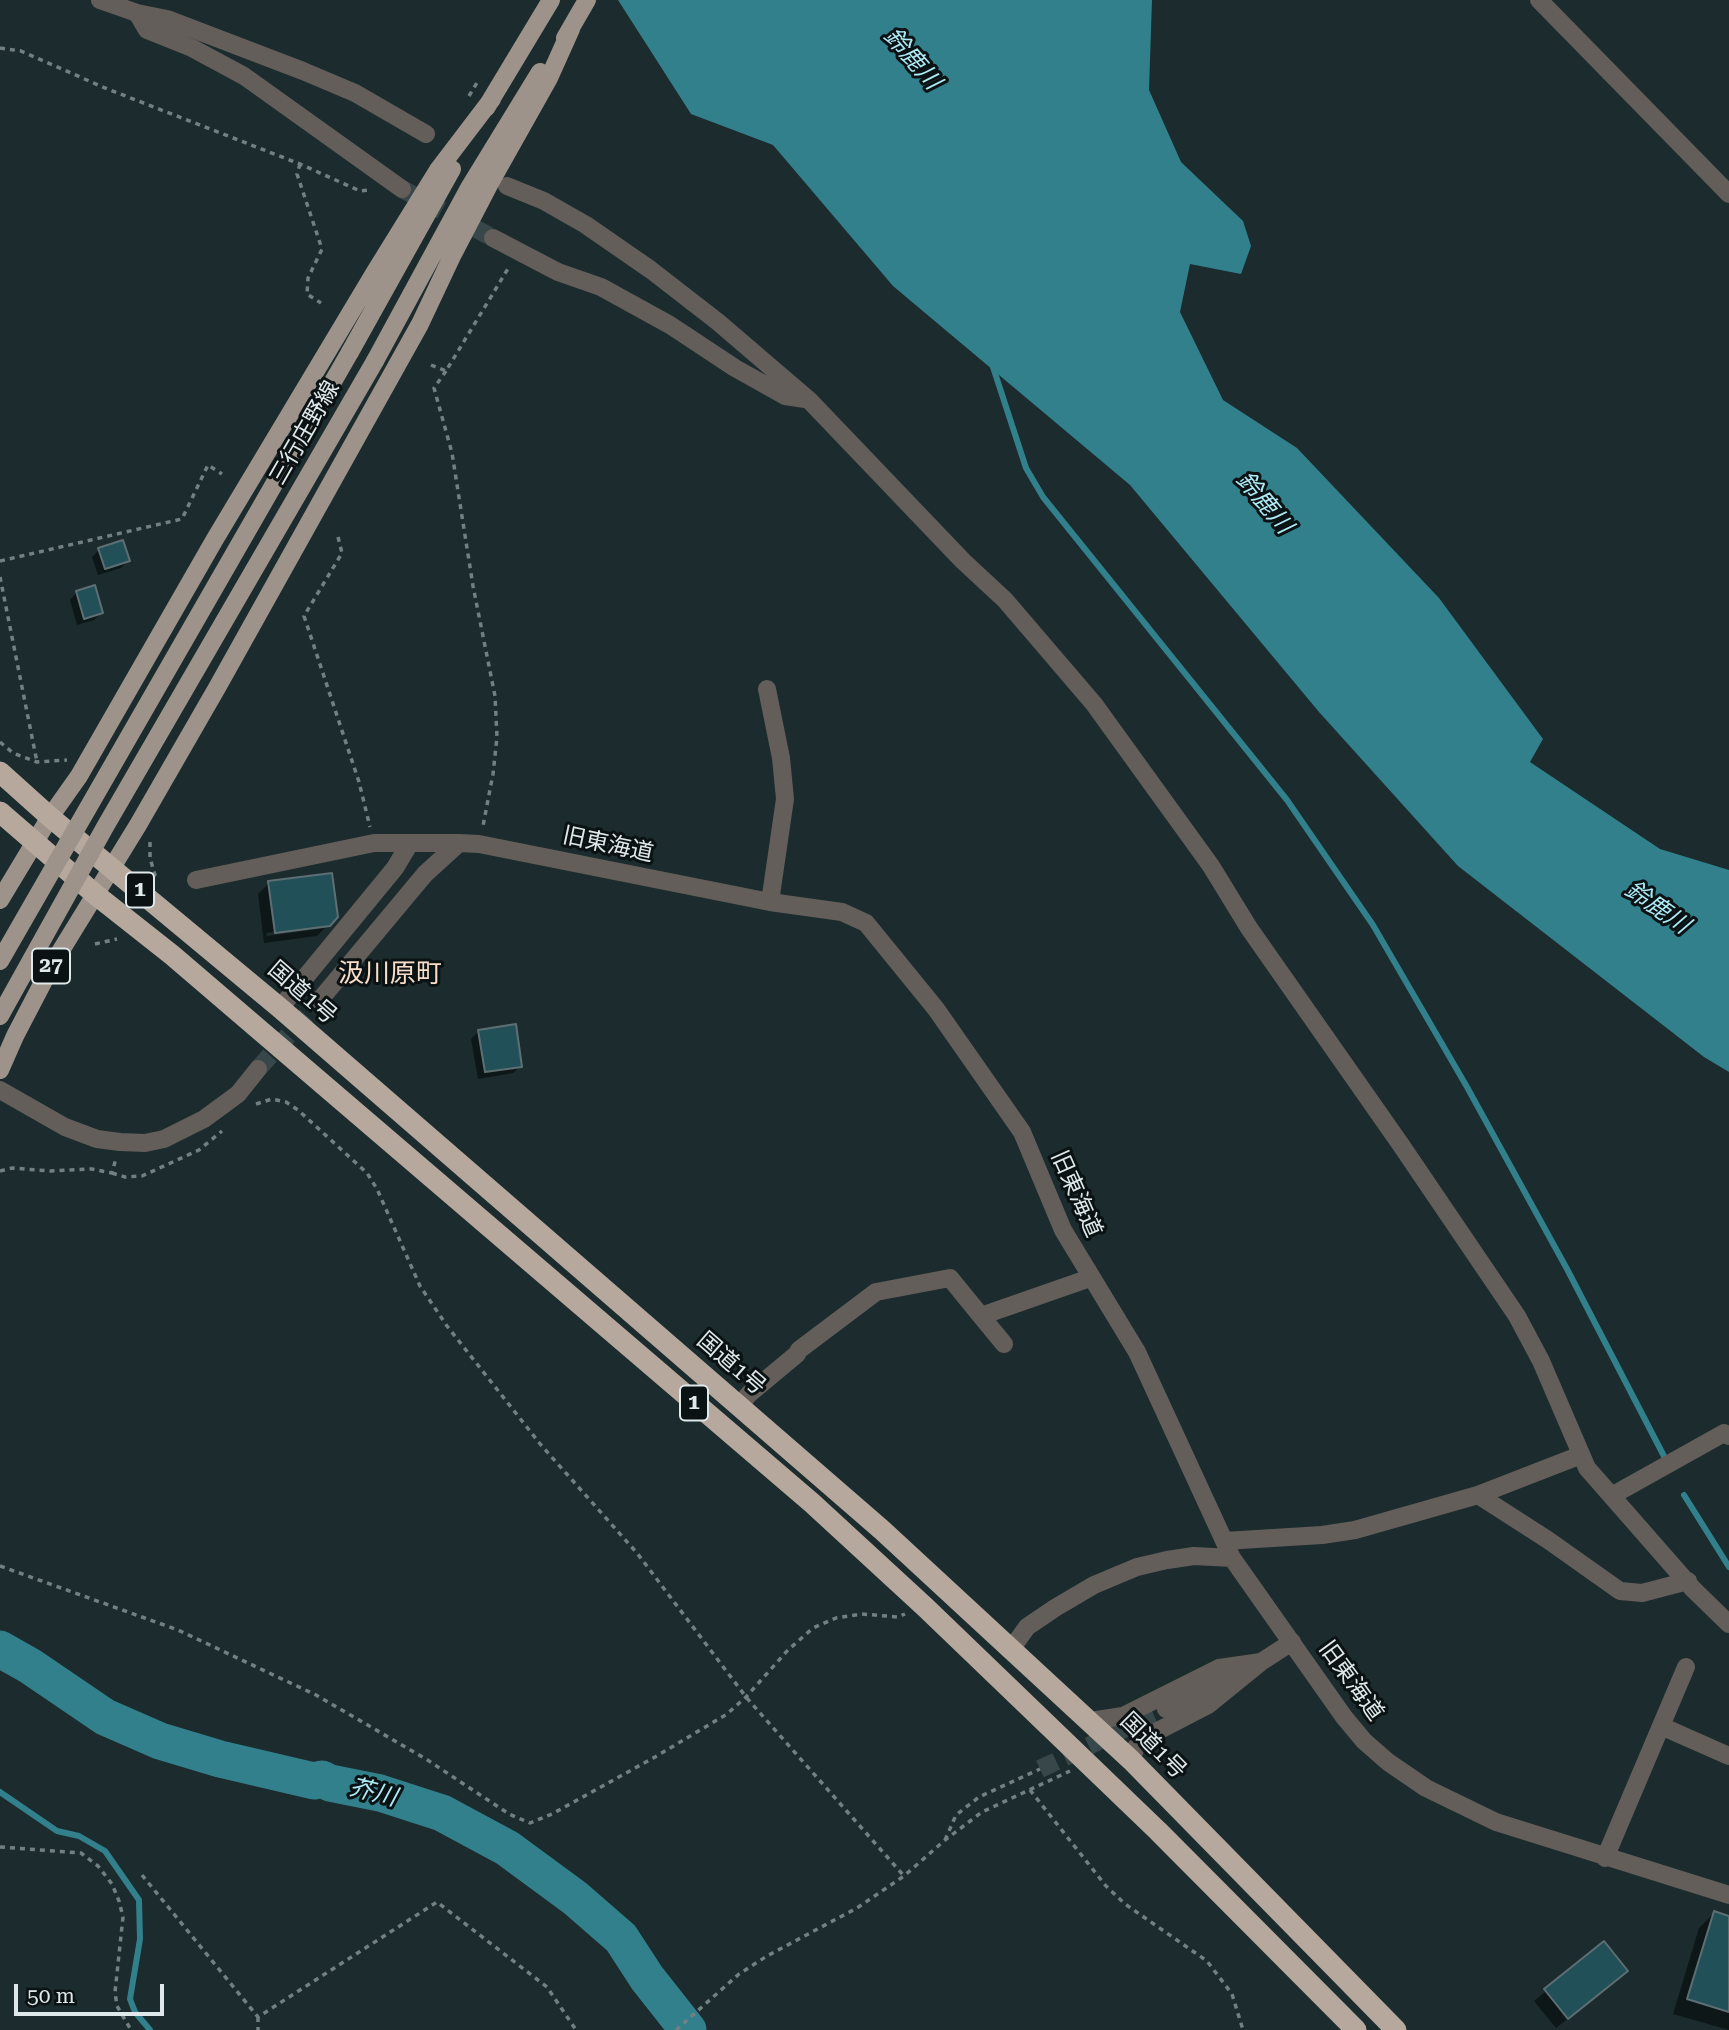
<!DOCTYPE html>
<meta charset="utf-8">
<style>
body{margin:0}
#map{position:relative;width:1729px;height:2030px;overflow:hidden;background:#1b2b2e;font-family:"Roboto Serif",serif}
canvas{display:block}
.scale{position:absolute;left:14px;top:1984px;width:150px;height:32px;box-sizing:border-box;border:4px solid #dfe9eb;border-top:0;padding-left:9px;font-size:21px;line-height:24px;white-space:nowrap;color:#dfe9eb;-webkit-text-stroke:5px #0b1213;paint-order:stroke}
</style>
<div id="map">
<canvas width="1729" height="2030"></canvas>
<div class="scale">50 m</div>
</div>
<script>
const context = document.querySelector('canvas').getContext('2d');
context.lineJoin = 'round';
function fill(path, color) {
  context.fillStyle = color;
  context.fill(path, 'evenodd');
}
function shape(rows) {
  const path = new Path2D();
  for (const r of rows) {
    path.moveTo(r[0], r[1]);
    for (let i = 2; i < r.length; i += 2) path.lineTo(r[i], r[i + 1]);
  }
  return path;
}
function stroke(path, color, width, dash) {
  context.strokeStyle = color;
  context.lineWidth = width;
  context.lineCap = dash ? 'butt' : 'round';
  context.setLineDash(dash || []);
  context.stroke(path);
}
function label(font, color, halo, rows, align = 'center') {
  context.font = font + ' "Roboto Serif","Noto Sans JP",serif';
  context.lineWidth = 6;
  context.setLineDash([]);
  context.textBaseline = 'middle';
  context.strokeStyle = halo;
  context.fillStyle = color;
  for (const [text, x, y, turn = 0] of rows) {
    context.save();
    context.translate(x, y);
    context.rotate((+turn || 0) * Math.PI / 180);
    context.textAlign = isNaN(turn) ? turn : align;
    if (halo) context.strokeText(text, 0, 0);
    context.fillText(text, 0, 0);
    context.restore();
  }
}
fill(shape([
 [618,0,1152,0,1149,90,1181,162,1243,221,1251,246,1241,274,1190,264,1180,312,1223,400,1297,448,1439,598,1543,739,1530,762,1660,849,1729,870,1729,1072,1704,1057,1458,866,1319,712,1130,485,893,286,773,145,691,114]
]), '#31808c');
fill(shape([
 [99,550,128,561,121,568,98,575,92,557],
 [77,592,101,613,94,620,77,625,70,600],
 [269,883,327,925,266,933,267,936,325,928,317,936,264,943,258,894],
 [478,1032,521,1066,513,1073,478,1079,471,1039],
 [1714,1913,1729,1917,1729,2030,1673,2014,1699,1928],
 [1604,1944,1614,1982,1556,2028,1534,2001]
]), '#0007');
stroke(shape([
 [993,367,1026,468,1043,497,1287,800,1373,925,1467,1087,1567,1269,1667,1462],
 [1684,1495,1729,1567],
 [0,1792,57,1831,79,1836,105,1851,139,1900,140,1939,130,1999,135,2012,150,2030]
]), '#31808c', 6);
stroke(shape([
 [0,1649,30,1666,105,1717,160,1741,220,1759,314,1781,322,1779,330,1783,380,1793,442,1813,507,1848,575,1898,621,1938,647,1978,688,2030]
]), '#31808c', 37);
const building = shape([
 [123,540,130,561,105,569,98,548,123,540],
 [95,585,103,613,84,619,76,591,95,585],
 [332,873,338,917,330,926,275,933,268,881,332,873],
 [516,1024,522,1067,485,1072,478,1030,516,1024],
 [1714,1911,1729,1916,1729,2012,1687,1999,1714,1911],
 [1604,1941,1628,1971,1568,2019,1544,1989,1604,1941]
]);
fill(building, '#225058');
stroke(building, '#5d6f73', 2);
stroke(shape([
 [402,189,493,238],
 [258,1069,319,1001],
 [1040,1769,1166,1709]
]), '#38484a', 18, [18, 9]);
stroke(shape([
 [0,48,21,51,105,88,300,164,360,191,370,190],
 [469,96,478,81],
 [300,164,297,174,322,249,308,278,307,294,321,303],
 [431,365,446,371,509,267],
 [446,371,434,388,452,453,473,586,495,696,497,737,493,774,483,826],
 [338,537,342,553,304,616,359,782,370,827],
 [0,561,182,519,208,465,222,474],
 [0,577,37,762],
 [0,742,13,753,37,762,67,760],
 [150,842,150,858,155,875,158,877],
 [95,944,117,939],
 [256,1104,272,1099,286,1102,298,1110,367,1173,377,1189,420,1286,447,1326,541,1445,637,1553,746,1697,904,1876],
 [0,1171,12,1168,50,1171,92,1169,112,1173,116,1158],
 [112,1173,125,1177,142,1176,199,1150,222,1131],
 [0,1566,178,1630,316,1695,426,1759,509,1814,530,1823,552,1814,655,1757,727,1714,746,1697,788,1650,813,1628,836,1618,862,1614,898,1617,905,1614],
 [1030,1790,1106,1886,1125,1904,1207,1961,1232,1994,1243,2030],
 [945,1840,956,1815,979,1797,1040,1769],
 [0,1847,81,1853,98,1866,112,1884,119,1901,123,1917,115,1992,117,2006,131,2030],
 [142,1875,258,2017,437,1902,547,1987,576,2030],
 [258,2017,258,2030],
 [676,2030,739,1974,767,1956,857,1908,904,1876,945,1840,982,1812,1070,1771]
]), '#728082', 3.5, [5, 5]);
stroke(shape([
 [100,0,137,13,167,19,303,71,355,93,426,134],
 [1539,0,1729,194],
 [137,13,147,30,192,48,244,76,402,189],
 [507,186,544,201,586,225,651,270,718,322,809,400,963,561,1005,600,1094,704,1211,866,1249,928,1401,1145,1517,1316,1541,1361,1587,1468,1693,1589,1729,1624],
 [493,238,558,272,601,287,670,325,735,368,785,396,805,399],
 [767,689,781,758,785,799,770,902],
 [196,880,374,843,459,843,479,844,770,902,842,912,866,923,936,1009,1022,1132,1063,1230,1137,1352,1232,1558,1344,1717,1364,1741,1388,1762,1426,1788,1496,1822,1729,1895],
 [319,1001,425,874,459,843],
 [280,1008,395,868,410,843],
 [0,1090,65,1127,97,1139,120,1142,145,1143,164,1139,204,1119,238,1094,258,1069],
 [981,1316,1004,1344],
 [739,1406,749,1394,797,1354,799,1350,876,1292,950,1278,981,1316,1090,1278],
 [1478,1495,1548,1540,1620,1591,1642,1593,1688,1581],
 [1613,1495,1724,1433,1729,1436],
 [1224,1541,1322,1535,1355,1530,1478,1495,1581,1455],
 [1012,1648,1027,1627,1055,1608,1094,1585,1137,1567,1167,1560,1194,1556,1232,1558],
 [1166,1709,1233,1676],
 [1090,1721,1123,1716,1219,1668,1261,1662],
 [1661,1726,1729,1756],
 [1131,1760,1136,1747,1150,1735,1208,1705,1261,1662,1292,1642],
 [1605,1858,1686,1667]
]), '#635e59', 18);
stroke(shape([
 [565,38,587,0],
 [486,108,551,0],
 [350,352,452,169],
 [375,361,469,188,540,72],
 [0,900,50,817,79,776,215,539,375,272,438,170,492,99],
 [0,1070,15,1036,52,965,138,825,218,686,420,324,453,254,490,183,549,78,571,29]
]), '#9e938a', 18);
stroke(shape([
 [0,772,50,817,280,1008,882,1530,1131,1760,1396,2030],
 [0,812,96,895,172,955,812,1503,925,1607,1158,1831,1356,2030]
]), '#b6a89d', 21);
stroke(shape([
 [0,961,350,352],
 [0,1016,105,827,375,361]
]), '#9e938a', 18);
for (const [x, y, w] of [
 [140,890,28],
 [51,966,38],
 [694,1403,28]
]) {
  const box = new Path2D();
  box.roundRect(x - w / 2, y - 17.5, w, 35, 5);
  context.fillStyle = '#0b1213';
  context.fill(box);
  stroke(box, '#dfe9eb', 2);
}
label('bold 21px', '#dfe9eb', null, [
 ["1",140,890],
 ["27",51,966],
 ["1",694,1403]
]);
label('23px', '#dfe9eb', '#0b1213', [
 ["三行庄野線",305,433,-60],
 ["旧東海道",608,845,12],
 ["国道1号",302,993,41],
 ["旧東海道",1076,1194,66],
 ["国道1号",731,1364,41],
 ["旧東海道",1351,1681,54],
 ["国道1号",1153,1746,45]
]);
label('italic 24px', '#adeaf5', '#0b1213', [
 ["鈴鹿川",912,59,49],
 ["鈴鹿川",1264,503,50],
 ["鈴鹿川",1657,908,35],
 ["芥川",373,1793,14]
]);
label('26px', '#f8ddc9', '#0b1213', [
 ["汲川原町",390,974]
]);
</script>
